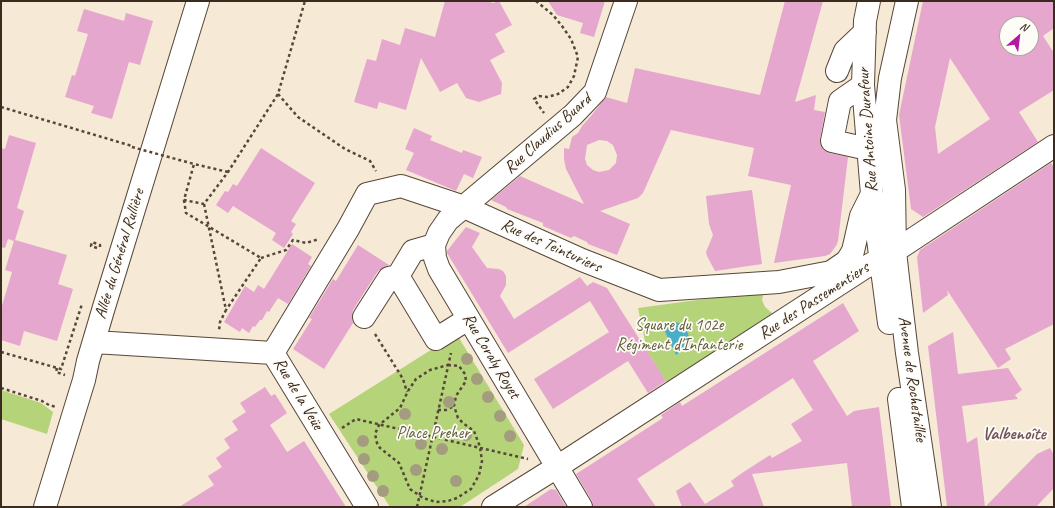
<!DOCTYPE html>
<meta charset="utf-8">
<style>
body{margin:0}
#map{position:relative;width:1055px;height:508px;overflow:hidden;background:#f6e9d5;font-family:Caveat,sans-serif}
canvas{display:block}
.frame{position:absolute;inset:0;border:2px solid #3b2a1e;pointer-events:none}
.north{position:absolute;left:999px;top:16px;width:40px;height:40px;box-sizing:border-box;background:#fdfcf7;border:1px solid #afa8a0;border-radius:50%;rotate:28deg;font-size:11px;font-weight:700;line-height:16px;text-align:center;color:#3b2a1e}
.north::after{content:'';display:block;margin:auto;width:14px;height:18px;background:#b5179e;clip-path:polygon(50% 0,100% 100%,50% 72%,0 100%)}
</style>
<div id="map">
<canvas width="1055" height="508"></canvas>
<div class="frame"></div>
<div class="north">N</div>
</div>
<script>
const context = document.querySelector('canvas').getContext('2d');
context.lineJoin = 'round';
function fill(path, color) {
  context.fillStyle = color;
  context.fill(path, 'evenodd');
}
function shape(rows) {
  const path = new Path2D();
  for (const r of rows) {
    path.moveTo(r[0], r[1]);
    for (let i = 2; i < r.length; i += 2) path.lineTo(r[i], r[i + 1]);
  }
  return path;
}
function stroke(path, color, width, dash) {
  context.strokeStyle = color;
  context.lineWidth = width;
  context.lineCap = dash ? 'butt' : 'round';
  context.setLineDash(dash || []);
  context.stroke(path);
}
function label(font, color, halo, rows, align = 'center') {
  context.font = font + ' Caveat,sans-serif';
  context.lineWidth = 3.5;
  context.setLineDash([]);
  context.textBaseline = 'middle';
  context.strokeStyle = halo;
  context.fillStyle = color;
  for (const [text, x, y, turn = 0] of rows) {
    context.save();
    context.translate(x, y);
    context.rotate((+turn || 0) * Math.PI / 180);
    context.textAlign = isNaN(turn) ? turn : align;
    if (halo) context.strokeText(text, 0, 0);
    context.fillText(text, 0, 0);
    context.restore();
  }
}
fill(shape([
 [764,291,762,300,765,307,773,314,667,383,647,351,638,308],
 [450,338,453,342,459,338,524,445,518,469,460,507,390,507,329,414],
 [1,390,41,403,53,412,47,434,1,419]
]), '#b5d379');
fill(shape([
 [672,321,682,324,688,333,689,338,685,348,676,355,662,325]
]), '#49aec8');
fill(shape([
 [445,1,487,1,493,3,499,1,512,25,495,34,505,52,490,60,502,83,501,94,479,102,466,98,457,83,440,92,421,58,406,110,379,102,377,109,354,102,367,59,376,61,382,39,400,45,405,28,435,37],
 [548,1,605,1,594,37,580,33,583,23,557,15],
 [785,1,823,1,795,102,816,95,814,110,825,112,820,139,820,145,824,150,829,153,848,157,838,241,836,246,830,254,825,256,774,263,791,185,748,176,754,148,671,130,643,193,638,198,600,211,630,224,617,255,588,244,587,242,574,236,571,238,543,226,543,223,507,209,506,207,491,200,520,176,584,204,566,169,564,159,564,148,569,149,572,137,578,133,582,126,591,116,606,97,627,103,635,68,760,95],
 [599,140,607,141,613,145,617,155,616,163,609,170,599,172,593,170,587,165,585,159,587,145],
 [923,1,1054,1,1054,28,1043,36,1054,53,1054,90,1019,112,1038,142,923,217,911,209,899,115],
 [1007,24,1031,24,1031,48,1007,48],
 [950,58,990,119,938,154,935,127],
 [84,9,124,21,126,13,153,21,140,65,129,62,112,119,91,113,94,106,65,97,72,75,75,76,88,34,77,31],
 [414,128,432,136,430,140,462,153,463,150,482,157,473,178,464,174,456,191,406,170,414,153,405,149],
 [9,135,36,143,17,208,24,211,15,240,67,255,58,284,73,289,57,341,24,331,20,346,1,340,1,309,12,272,5,270,14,241,8,239,5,248,1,247,1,148,5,149],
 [261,148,315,183,291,221,296,224,291,232,293,234,284,248,272,240,276,233,233,206,228,213,216,205,225,191,228,192,233,184,237,186],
 [1051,163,1054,167,1054,324,1005,349,1011,359,998,368,947,290,948,295,923,313,917,257,920,250],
 [752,190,762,264,715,271,707,256,706,252,713,235,709,224,706,196],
 [466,227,480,233,472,247,487,268,499,269,503,271,506,276,506,285,500,296,514,319,580,277,587,286,593,282,607,288,666,381,648,393,628,361,553,409,534,379,609,332,590,301,508,353,447,253,447,251],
 [292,244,312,257,308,264,311,266,288,304,278,298,269,312,267,311,262,320,260,320,255,327,253,326,249,333,242,328,240,332,224,322,245,286,254,292,258,285,264,289],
 [358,245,389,265,378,271,353,310,352,316,353,323,324,369,293,349,312,319,309,318,333,279,336,281],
 [843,303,859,331,813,361,847,416,854,411,879,407,891,507,852,507,847,463,752,474,764,507,682,507,676,491,690,482,705,504,734,486,731,481,742,473,770,455,772,458,802,441,791,424,813,410,793,378,637,479,656,507,593,507,592,501,576,474,663,418,661,415,680,402,682,406],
 [953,332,958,374,1008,368,1022,390,1015,395,1018,399,962,406,967,443,977,437,985,507,947,507,928,346],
 [265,387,271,396,275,394,287,413,270,425,287,452,304,441,346,507,179,507,214,485,208,476,222,467,216,458,230,448,224,439,238,430,232,421,246,412,240,403],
 [1050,448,1054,455,1054,488,1036,507,985,507,1037,454],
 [551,489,556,490,566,507,524,507]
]), '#e5a7cd');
const minor = shape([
 [869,1,865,21,863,85,872,194,889,323],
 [907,1,890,78,885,120,894,190,895,251,898,278,907,353,930,507],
 [837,71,845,51,865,32],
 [863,85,840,101,832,141,868,149],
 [434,245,413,251,398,276,436,339,468,319],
 [364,317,389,278,398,276],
 [94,342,273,353],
 [273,353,348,229,367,194,401,186,464,207,582,260,659,290,779,282,831,272,847,261,853,251,861,216,872,194],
 [273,353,367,507],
 [899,399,913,507],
 [45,507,84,380,88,361,104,307,198,1],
 [493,507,557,467,864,268,895,251,1054,146],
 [581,507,439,269,435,258,434,245,439,233,448,220,573,115,595,92,626,1]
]);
stroke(minor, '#574739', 24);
stroke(shape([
 [536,1,553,15,562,26,571,39,578,57,574,76,568,87,558,94,547,97,539,96,534,99,544,113],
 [278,94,298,117,345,149,370,161,376,171],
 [1,107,132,146],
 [228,172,194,164,184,200,204,204,228,172,278,94,305,1],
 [184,200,186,213,261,258,226,310],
 [204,204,226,310,220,322,219,330],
 [97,248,91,246,92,242,100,245,100,247],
 [261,258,286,250,293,240,306,243,319,239],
 [375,334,403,379,407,392],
 [1,352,61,369,82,304],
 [448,365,459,366,465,374,466,381,456,396,454,406,458,418,463,423,474,431,480,447,482,461,479,475,471,489,457,498,448,501,436,502,423,498,410,489,399,463,380,448,377,443,375,434,379,425,400,408,408,391,416,379,430,370,448,365],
 [57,368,56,372,65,375],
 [1,388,42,401,49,405,56,407],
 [438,410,446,410,454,406],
 [342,428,356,419,528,459],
 [417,507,451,353]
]), '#574739', 2.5, [3, 3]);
stroke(minor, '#fff', 22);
stroke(shape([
 [132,147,194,164]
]), '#574739', 2.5, [3, 3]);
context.fillStyle = '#a49c7f';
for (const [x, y] of [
 [467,359],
 [477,379],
 [488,397],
 [449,402],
 [405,414],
 [500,416],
 [466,435],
 [510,436],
 [363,441],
 [421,444],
 [442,449],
 [364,459],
 [416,470],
 [373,476],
 [456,481],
 [383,491]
]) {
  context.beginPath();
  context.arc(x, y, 6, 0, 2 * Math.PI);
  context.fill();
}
label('17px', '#3b2a1e', '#fdfcf7', [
 ["Rue Antoine Durafour",868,130,-94],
 ["Rue Claudius Buard",548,134,-42],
 ["Rue des Teinturiers",551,246,24],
 ["Allée du Général Rullière",120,254,-73],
 ["Rue des Passementiers",814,301,-33],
 ["Rue Coraly Royet",491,356,59],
 ["Avenue de Rochetaillée",912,379,82],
 ["Rue de la Veüe",298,394,59]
]);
label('17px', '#605d39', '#fdfcf7', [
 ["Square du 102e",679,326],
 ["Régiment d'Infanterie",679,346],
 ["Place Preher",433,434]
]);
label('bold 18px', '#76565b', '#fdfcf7', [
 ["Valbenoîte",1014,434]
]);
</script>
